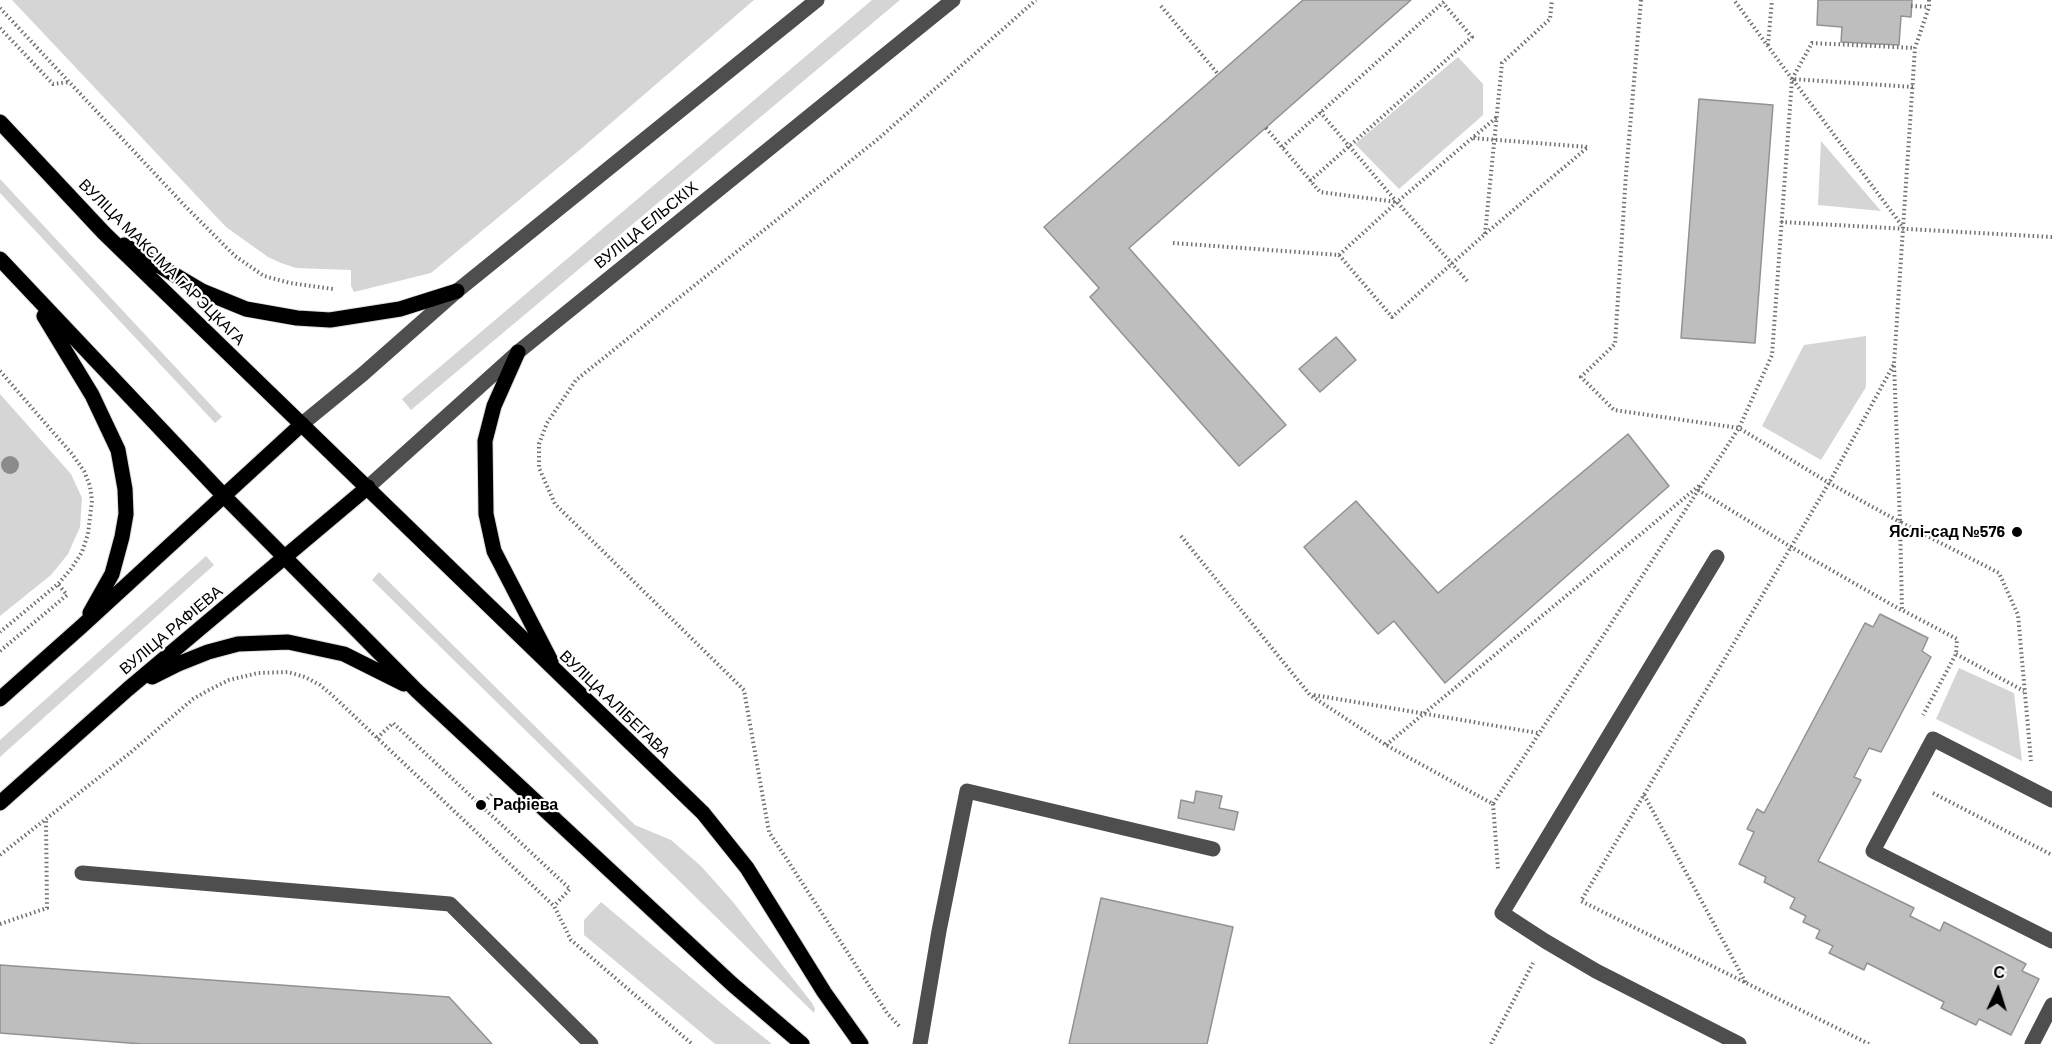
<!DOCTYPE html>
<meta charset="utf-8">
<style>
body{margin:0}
#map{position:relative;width:2052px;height:1044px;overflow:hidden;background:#fff;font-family:Barlow,sans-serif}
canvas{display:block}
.north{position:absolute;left:1968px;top:960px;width:60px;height:60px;-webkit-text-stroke:4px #fff;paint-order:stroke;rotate:4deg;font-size:16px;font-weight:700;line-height:24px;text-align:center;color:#000}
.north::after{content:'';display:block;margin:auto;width:21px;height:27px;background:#000;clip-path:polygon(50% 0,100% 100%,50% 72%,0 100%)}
</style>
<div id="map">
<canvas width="2052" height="1044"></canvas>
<div class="north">С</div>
</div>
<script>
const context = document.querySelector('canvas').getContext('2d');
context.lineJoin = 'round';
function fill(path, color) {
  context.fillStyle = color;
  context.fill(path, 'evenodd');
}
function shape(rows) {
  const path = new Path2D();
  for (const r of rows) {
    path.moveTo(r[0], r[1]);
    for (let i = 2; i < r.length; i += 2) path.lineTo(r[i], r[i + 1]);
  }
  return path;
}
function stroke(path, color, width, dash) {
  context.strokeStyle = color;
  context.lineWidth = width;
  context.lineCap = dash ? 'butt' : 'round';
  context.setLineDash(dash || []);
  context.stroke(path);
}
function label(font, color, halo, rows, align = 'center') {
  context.font = font + ' Barlow,sans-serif';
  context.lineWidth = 4.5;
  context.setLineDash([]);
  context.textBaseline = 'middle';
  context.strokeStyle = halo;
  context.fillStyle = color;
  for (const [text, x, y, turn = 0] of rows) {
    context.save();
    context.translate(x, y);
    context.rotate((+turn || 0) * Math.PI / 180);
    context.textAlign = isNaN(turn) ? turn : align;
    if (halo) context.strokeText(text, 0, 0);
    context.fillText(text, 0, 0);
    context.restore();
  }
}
fill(shape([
 [12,0,754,0,582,148,431,273,354,292,351,286,351,270,296,268,281,263,268,257,226,227],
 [872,0,900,0,411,410,402,399],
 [1458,57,1483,84,1483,115,1399,189,1355,144],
 [1821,141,1881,211,1818,205],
 [0,179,222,417,215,423,0,193],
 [1866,336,1866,387,1821,460,1762,426,1804,345],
 [0,394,71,474,82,498,80,527,68,554,51,575,0,616],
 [206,556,214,565,0,757,0,740],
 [379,572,635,825,671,840,701,866,733,902,812,1003,815,1009,814,1013,372,580],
 [1959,668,2014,693,2022,761,1936,719],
 [601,902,727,1008,772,1044,715,1044,584,935,584,920]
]), '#d5d5d5');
const building = shape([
 [1303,0,1411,0,1129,248,1286,425,1239,466,1090,297,1099,288,1044,227,1303,0],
 [1818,0,1912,0,1911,17,1901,16,1899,45,1841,42,1842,27,1817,25,1818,0],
 [1699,99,1773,105,1755,343,1681,338,1699,99],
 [1336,337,1356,360,1320,392,1299,369,1336,337],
 [1628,434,1669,486,1445,683,1394,621,1378,634,1304,547,1356,501,1438,593,1628,434],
 [1880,614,1928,638,1922,651,1931,657,1881,752,1869,748,1854,777,1861,780,1818,861,1914,908,1910,916,1940,931,1944,922,2026,964,2022,971,2039,979,2011,1035,1979,1019,1976,1025,1941,1008,1944,1002,1867,963,1864,970,1829,953,1833,946,1816,938,1820,930,1803,922,1806,916,1790,908,1795,898,1764,882,1766,877,1739,864,1754,832,1747,829,1757,809,1764,813,1865,623,1873,627,1880,614],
 [1196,791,1222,796,1219,808,1238,812,1234,830,1178,818,1181,800,1194,803,1196,791],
 [1101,898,1233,927,1207,1044,1069,1044,1101,898],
 [0,965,449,997,492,1044,142,1044,0,1033,0,965]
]);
fill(building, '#bebebe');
stroke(building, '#929292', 1.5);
const major = shape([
 [0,122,104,233,703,813,747,868,824,992,861,1044],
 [124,245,202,291,246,309,297,318,330,320,400,309,457,291],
 [0,259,224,496,417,691,732,984,802,1044],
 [44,316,92,395,118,450,125,489,126,514,122,537,112,574,90,613],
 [518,352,494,406,485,441,486,514,494,551,551,661],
 [152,677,178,664,208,652,238,644,288,642,344,654,404,684],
 [0,699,82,626,302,424],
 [0,803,128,689,368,487]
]);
stroke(major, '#dbdbdb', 17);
stroke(shape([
 [1641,0,1626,174,1615,344,1581,377,1614,410,1739,428,1829,483,1900,522,1902,610,1957,639,1956,654,1923,715],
 [1929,0,1929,7,1915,48,1894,364,1900,522,1999,573,2018,615,2031,761],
 [1161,6,1218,74],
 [1911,6,1929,7],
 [0,8,185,206,235,256,264,276,290,283,333,289],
 [0,28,53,84,70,82],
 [1768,45,1772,0],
 [1793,80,1903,227],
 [1913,87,1792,79,1812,43,1915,48],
 [1320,112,1396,201],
 [1266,128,1320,192,1397,202,1469,283],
 [1282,147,1446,0],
 [1310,181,1472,37,1443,3],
 [1781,222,2052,237],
 [1485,234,1502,63,1550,19,1552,0],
 [1173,243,1339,255,1397,202,1497,117],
 [1339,255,1392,317,1485,234,1588,147,1472,138],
 [0,371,72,454,84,471,90,486,92,501,88,534,82,552,71,569,58,584,0,632],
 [1698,490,1791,547,1901,610],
 [1181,536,1310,695,1386,745,1493,804,1739,428,1772,355,1792,79,1734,0],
 [0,651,67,595,58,584],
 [1956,654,2024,691],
 [1314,695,1538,733],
 [377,738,393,723,570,889,554,906],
 [1386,745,1700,485],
 [1933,793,2052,855],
 [1644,795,1746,983],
 [1493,804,1498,869],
 [481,805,493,793],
 [0,855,130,753,193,699,207,691,229,680,258,673,288,672,305,677,320,685,333,696,554,906,571,940,692,1044],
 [0,924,47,908,46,820],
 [899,1026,887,1013,769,832,744,690,555,504,539,468,539,444,547,423,576,380,878,139,1036,0],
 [1491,1044,1533,963],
 [1869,1044,1581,901,1829,483,1894,364]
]), '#707070', 4, [1.5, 3]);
stroke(shape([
 [302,424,363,374,457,291,817,0],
 [368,487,518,352,953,0],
 [1717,557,1502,913,1545,941,1596,971,1739,1044],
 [2052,800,1933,739,1873,851,2052,941],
 [82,873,450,904,591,1044],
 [920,1044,939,931,967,791,1213,849],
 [2032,1044,2052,1005]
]), '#4e4e4e', 15);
stroke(major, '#000', 15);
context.fillStyle = '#8b8b8b';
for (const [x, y] of [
 [10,465]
]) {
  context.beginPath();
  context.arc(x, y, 9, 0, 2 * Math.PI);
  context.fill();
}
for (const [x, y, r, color] of [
 [2017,532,6,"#000"],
 [481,805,6,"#000"]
]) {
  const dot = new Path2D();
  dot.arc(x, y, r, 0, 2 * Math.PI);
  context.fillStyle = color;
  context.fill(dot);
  stroke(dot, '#fff', 2);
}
label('16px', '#000', '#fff', [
 ["ВУЛІЦА ЕЛЬСКІХ",646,225,-39],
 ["ВУЛІЦА МАКСІМА ГАРЭЦКАГА",162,262,45],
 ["ВУЛІЦА РАФІЕВА",171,630,-40],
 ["ВУЛІЦА АЛІБЕГАВА",615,704,44]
]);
label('bold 16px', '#000', '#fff', [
 ["Яслі-сад №576",2005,532],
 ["Рафіева",493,805,"left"]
], 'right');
</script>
